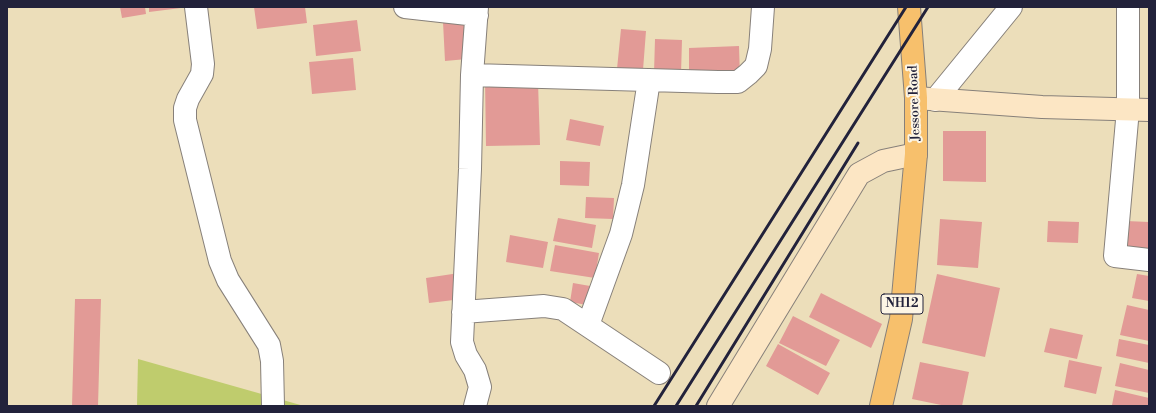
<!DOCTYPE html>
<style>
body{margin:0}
#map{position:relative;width:1156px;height:413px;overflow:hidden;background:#ecdeba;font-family:"Libre Bodoni",serif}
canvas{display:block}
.frame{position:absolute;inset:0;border:8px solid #22223b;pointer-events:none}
</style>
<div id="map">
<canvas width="1156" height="413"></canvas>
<div class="frame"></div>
</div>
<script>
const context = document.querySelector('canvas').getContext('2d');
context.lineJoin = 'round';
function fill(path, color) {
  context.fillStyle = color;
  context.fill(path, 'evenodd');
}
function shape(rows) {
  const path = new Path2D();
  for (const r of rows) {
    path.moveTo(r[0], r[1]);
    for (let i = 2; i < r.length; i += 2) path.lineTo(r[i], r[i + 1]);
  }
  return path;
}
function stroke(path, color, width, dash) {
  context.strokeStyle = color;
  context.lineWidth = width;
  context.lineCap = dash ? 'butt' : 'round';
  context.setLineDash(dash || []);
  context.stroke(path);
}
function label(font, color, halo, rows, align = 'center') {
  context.font = font + ' "Libre Bodoni",serif';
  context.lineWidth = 4;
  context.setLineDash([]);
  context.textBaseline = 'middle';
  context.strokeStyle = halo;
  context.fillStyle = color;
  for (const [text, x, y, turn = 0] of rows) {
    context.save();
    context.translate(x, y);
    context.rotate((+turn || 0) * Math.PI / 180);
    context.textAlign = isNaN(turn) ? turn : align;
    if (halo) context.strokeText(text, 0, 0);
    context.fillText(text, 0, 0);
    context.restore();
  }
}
fill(shape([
 [138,359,304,406,137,406]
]), '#bfcc6d');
fill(shape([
 [120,7,145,7,146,14,122,18],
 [149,7,181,7,181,8,149,12],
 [254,7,305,7,307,23,257,29],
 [357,20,361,51,316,56,313,25],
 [464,21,467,59,445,61,443,22],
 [621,29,646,31,643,70,617,69],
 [655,39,682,40,681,74,654,73],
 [739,46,740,77,689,78,689,48],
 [353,58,356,90,312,94,309,62],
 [485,79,538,82,540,145,486,146],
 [570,119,604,126,600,146,566,140],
 [943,131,986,131,986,182,943,181],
 [560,161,590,162,589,186,560,185],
 [586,197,614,198,613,219,585,218],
 [558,218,596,225,592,248,553,241],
 [940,219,982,222,978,268,937,265],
 [1048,221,1079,222,1078,243,1047,242],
 [1126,221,1149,222,1149,251,1125,251],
 [510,235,548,242,543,268,506,262],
 [555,245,599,253,595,278,550,271],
 [459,273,462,299,429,303,426,278],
 [937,274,1000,288,985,357,922,343],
 [1137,274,1149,276,1149,301,1132,298],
 [573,283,590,286,587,305,570,302],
 [821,293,882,324,871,348,809,317],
 [75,299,101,299,98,406,72,406],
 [1127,305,1149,310,1149,341,1120,335],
 [793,316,840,340,826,366,779,343],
 [1050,328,1083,335,1077,359,1044,352],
 [1119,339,1149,345,1149,363,1116,356],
 [778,344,830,373,818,395,766,366],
 [1069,360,1102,367,1096,394,1064,387],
 [920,362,969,372,962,406,946,406,912,399],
 [1120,363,1149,370,1149,393,1115,386],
 [1115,390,1149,398,1149,406,1112,405]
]), '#e29a96');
const street = shape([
 [196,7,203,64,202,74,188,99,185,108,185,120,220,261,228,280,269,345,272,361,273,406],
 [405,7,477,15],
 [1128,7,1128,109,1115,256,1149,260],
 [472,75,718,82,738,82,748,74,756,66,760,49,763,7],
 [935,100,1011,7],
 [463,312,544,306,563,309,659,373],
 [588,325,621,234,633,185,649,80],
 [475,406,480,387,475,370,466,355,462,342,470,169,472,75,477,7]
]);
const secondary = shape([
 [916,98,1042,107,1149,110],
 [718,406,859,174,883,161,916,154]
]);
const highway = shape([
 [881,406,901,319,916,154,916,98,909,7]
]);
stroke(street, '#87807a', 24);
stroke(secondary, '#87807a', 24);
stroke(highway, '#87807a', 24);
stroke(street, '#fff', 22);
stroke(secondary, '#fce6c4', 22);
stroke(highway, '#f7c06c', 22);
stroke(shape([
 [654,406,906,7],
 [676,406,928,7],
 [696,406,858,143]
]), '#22223b', 3);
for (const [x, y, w] of [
 [902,304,42]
]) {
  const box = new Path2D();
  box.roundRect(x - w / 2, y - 10, w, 20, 3);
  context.fillStyle = '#fcf5e5';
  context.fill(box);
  stroke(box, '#22223b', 1);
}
label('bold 12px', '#22223b', null, [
 ["NH12",902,304]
]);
label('13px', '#22223b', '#fcf5e5', [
 ["Jessore Road",915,103,-92]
]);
</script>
